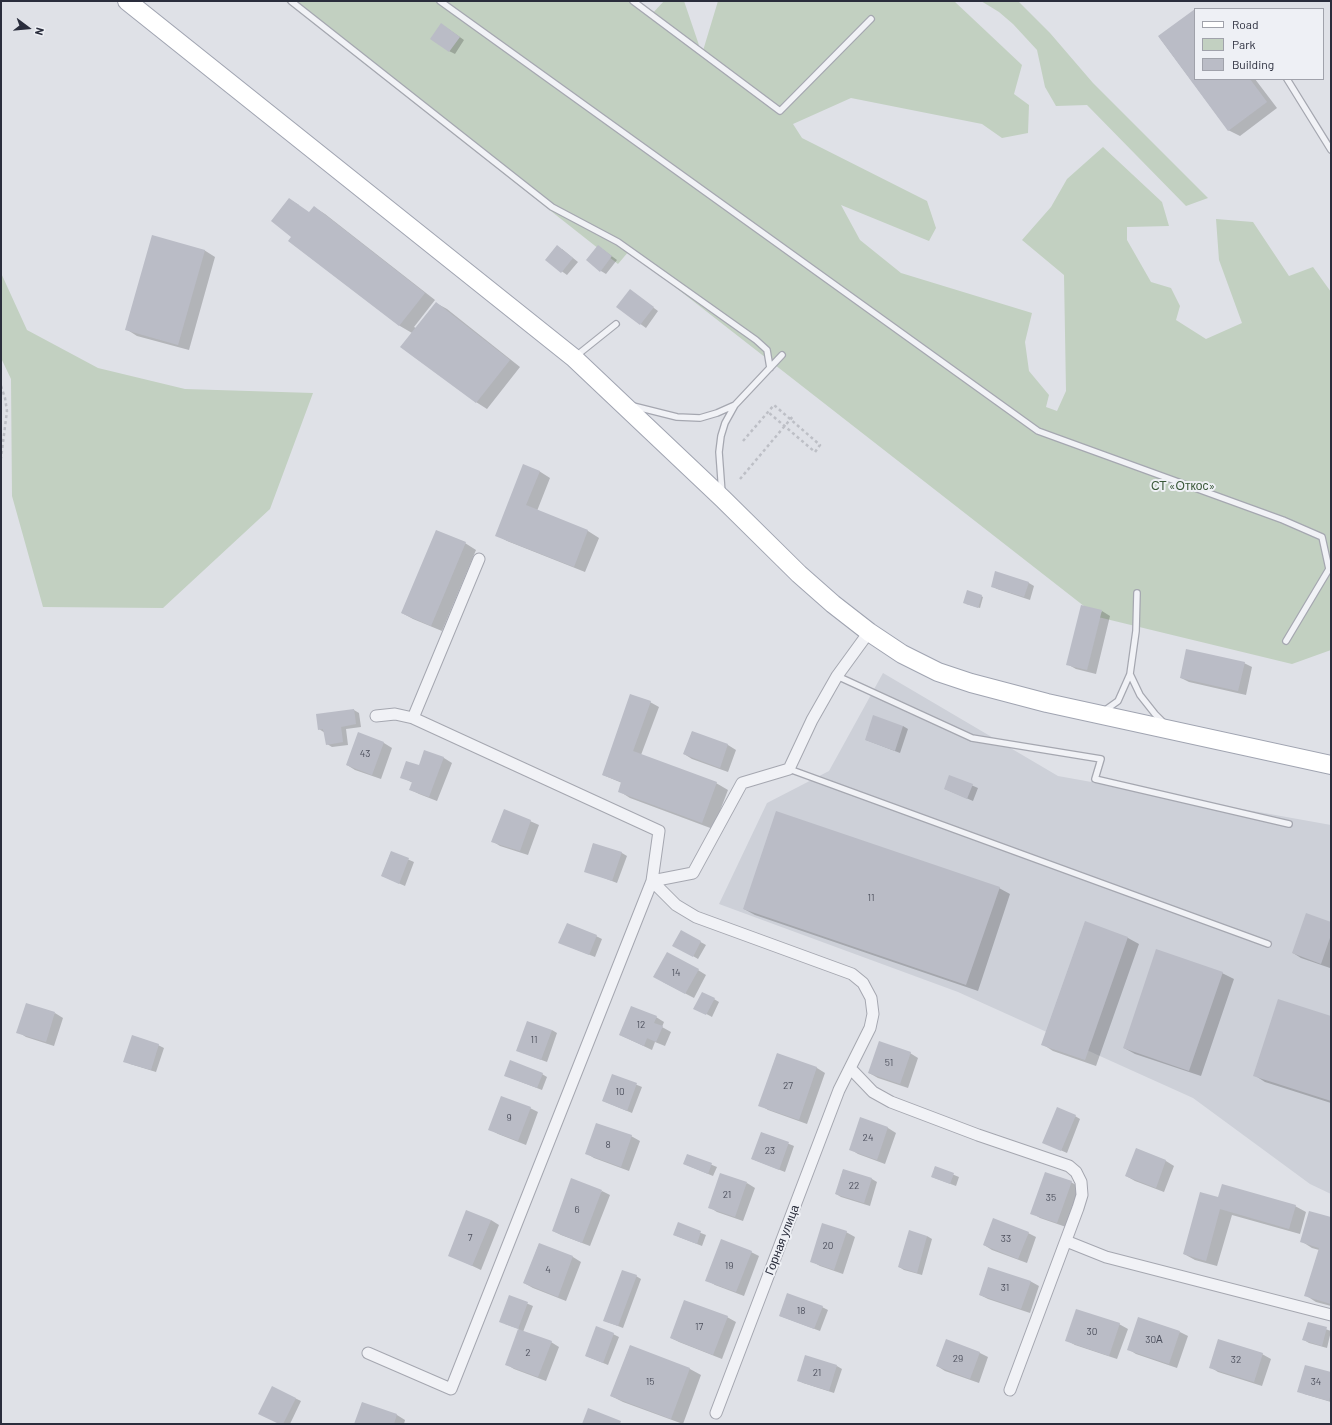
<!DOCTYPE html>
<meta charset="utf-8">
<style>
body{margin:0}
#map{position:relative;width:1332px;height:1425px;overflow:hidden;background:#dfe1e7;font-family:Barlow,sans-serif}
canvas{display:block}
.frame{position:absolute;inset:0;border:2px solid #2a2d3c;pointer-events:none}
.legend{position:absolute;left:1194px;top:8px;width:130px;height:72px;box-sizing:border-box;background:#eef0f5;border:1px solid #a0a2ab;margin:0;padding:5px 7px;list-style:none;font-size:12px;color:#2a2d3c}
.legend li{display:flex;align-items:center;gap:8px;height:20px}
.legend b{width:20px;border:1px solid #a0a2ab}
.north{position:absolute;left:8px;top:8px;width:40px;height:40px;-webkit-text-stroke:3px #eef0f5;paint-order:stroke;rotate:106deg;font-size:11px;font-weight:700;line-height:16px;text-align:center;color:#2a2d3c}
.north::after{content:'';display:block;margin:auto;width:14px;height:18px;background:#2a2d3c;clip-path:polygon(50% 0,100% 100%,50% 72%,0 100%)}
</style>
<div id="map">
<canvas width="1332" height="1425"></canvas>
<div class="frame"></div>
<ul class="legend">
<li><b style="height:5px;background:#fff"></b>Road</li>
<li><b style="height:11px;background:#c2d0c1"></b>Park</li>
<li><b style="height:11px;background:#babcc6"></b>Building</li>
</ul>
<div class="north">N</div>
</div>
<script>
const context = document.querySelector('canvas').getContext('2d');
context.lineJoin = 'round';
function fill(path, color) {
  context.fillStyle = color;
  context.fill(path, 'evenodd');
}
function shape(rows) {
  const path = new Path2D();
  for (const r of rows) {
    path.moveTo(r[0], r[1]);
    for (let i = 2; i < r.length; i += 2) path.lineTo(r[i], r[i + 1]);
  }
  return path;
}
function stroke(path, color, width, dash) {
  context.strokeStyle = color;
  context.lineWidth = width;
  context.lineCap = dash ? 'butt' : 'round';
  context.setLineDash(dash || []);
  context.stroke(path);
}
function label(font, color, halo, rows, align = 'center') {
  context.font = font + ' Barlow,sans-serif';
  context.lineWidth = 4;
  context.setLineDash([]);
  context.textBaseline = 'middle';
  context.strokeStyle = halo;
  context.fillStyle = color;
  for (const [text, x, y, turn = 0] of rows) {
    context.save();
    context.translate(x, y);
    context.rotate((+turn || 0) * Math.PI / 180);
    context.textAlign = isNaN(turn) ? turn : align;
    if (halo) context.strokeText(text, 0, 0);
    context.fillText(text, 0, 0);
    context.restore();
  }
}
fill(shape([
 [883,673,1058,776,1331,825,1331,1194,1310,1184,1193,1098,958,992,719,904,767,803,829,771]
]), '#cdd0d8');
fill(shape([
 [285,1,630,1,650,16,664,1,684,1,702,54,718,1,954,1,1022,65,1014,94,1029,105,1028,133,1002,138,982,124,851,98,793,124,802,138,927,201,936,228,929,241,841,205,860,240,901,273,1032,313,1025,342,1029,371,1049,395,1046,407,1057,411,1066,391,1064,275,1022,240,1051,207,1067,179,1103,147,1162,202,1169,226,1127,227,1127,240,1151,282,1171,288,1180,306,1176,320,1206,339,1242,323,1219,260,1216,219,1253,222,1289,276,1313,267,1331,292,1331,650,1292,664,1098,617,629,251,618,264],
 [981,1,1018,1,1050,33,1093,83,1208,198,1186,206,1087,105,1056,106,1045,87,1037,50,1013,24,999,12],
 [1,273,27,330,98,368,185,389,313,393,270,509,163,608,43,607,12,496,11,379,1,358]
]), '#c2d0c1');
fill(shape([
 [1195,10,1195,79,1255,79,1277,108,1240,136,1228,130,1159,37],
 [447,28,464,40,455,54,449,51],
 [289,199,299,205,299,206,312,216,314,207,325,214,435,300,414,327,416,328,436,303,447,309,520,367,487,409,476,402,412,333,400,326,289,241,292,237],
 [598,246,617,260,606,274,601,271],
 [562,249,578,262,567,275,546,260],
 [204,250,215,257,189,350,137,336,126,329],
 [635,294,658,311,646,328,617,307],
 [539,471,550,478,537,511,588,531,599,538,585,572,507,541,496,535],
 [465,543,476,550,442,631,413,619,402,613],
 [996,573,1029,583,1034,586,1030,600,997,589,992,586],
 [981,596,983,597,980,608,966,604],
 [1102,611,1110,616,1096,674,1076,669,1067,664],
 [1244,663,1252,667,1246,695,1189,682,1181,678],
 [650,702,659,707,641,755,716,783,728,790,713,829,630,798,619,791,622,783,603,775],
 [354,710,359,713,361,727,346,729,348,745,332,747,327,744,325,733,319,729],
 [903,726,908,729,900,753,866,740],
 [692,732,728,745,736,750,728,772,692,759,684,754],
 [358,734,384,743,392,748,381,779,355,770,347,765],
 [425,751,444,758,452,763,437,801,419,794,411,790,413,783,401,777,419,767],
 [950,776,978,788,973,801,945,789],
 [530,821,539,825,528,855,500,846,492,841],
 [593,844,622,853,627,856,617,883,586,871],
 [391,852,414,862,405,886,382,876],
 [999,888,1010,894,978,991,755,915,744,909],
 [1085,923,1128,938,1139,944,1096,1066,1053,1051,1042,1044],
 [1331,923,1331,963,1330,968,1301,958,1293,953],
 [681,931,706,945,698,959,674,945],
 [596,936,602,939,595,957,560,943],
 [698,970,706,975,694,998,663,982],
 [1222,973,1234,979,1201,1076,1135,1054,1124,1048],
 [714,999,719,1002,712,1017,699,1010],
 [55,1013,63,1018,54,1046,26,1037,18,1032],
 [656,1017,664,1022,662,1027,671,1032,665,1046,655,1042,652,1050,620,1035],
 [1331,1017,1331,1103,1265,1082,1254,1075],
 [552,1030,557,1033,547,1062,523,1053],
 [158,1045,164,1048,156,1072,130,1064,125,1061],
 [910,1053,918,1058,908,1088,878,1078,869,1073],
 [777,1054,817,1068,825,1073,807,1124,768,1110,760,1105],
 [542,1074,547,1077,542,1090,511,1078],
 [613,1075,642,1087,632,1113,603,1101],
 [530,1108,538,1112,526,1145,498,1134,489,1129],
 [1075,1116,1080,1119,1067,1153,1049,1145],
 [861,1118,888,1128,896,1133,885,1164,858,1154,850,1149],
 [762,1133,794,1146,785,1172,752,1159],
 [631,1136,640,1141,629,1171,594,1158,586,1153],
 [1136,1150,1166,1161,1174,1166,1164,1192,1135,1181,1126,1176],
 [688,1155,717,1167,713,1176,684,1164],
 [935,1167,959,1177,956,1186,932,1177],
 [843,1170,872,1179,877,1182,870,1206,841,1197,836,1194],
 [1071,1182,1079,1187,1066,1227,1040,1218,1032,1213],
 [747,1183,755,1188,743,1221,717,1212,709,1207],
 [602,1191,610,1195,590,1246,561,1235,553,1231],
 [1219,1198,1295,1206,1306,1212,1300,1234,1232,1215,1217,1266,1195,1260,1184,1254],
 [1331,1218,1331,1306,1316,1302,1305,1295,1319,1250,1312,1248,1301,1241],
 [491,1220,499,1225,481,1270,449,1255],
 [678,1224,706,1235,702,1246,674,1235],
 [846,1232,855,1237,843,1274,820,1266,811,1261],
 [1028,1233,1036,1237,1027,1263,992,1250,984,1245],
 [927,1236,932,1239,922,1275,904,1270,899,1267],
 [539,1244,573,1257,581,1262,566,1301,533,1288,524,1283],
 [751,1252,759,1256,744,1296,715,1285,707,1280],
 [636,1276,641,1279,623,1328,605,1321],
 [1030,1281,1039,1286,1030,1313,988,1299,980,1295],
 [509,1296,533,1306,523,1332,551,1342,559,1347,546,1381,514,1369,506,1364,519,1329,505,1324],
 [822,1307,828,1310,820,1331,780,1316],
 [727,1317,736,1322,722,1359,679,1342,671,1338],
 [1308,1323,1331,1331,1327,1348,1309,1343,1304,1340],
 [1119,1324,1128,1329,1117,1359,1075,1345,1066,1340],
 [1180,1332,1188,1336,1177,1368,1136,1354,1128,1349],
 [613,1334,619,1337,608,1365,586,1356],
 [946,1341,980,1353,988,1357,979,1383,945,1371,937,1366],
 [630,1346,690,1369,701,1375,683,1424,623,1402,611,1396],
 [1262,1354,1271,1359,1262,1386,1218,1372,1210,1367],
 [837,1366,842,1369,834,1393,803,1383,798,1380],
 [1331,1373,1331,1402,1304,1394,1299,1391],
 [272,1387,301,1401,290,1424,280,1424],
 [362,1403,397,1415,405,1420,404,1424,355,1424]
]), '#0003');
fill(shape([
 [1195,9,1195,79,1250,79,1267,102,1228,131,1158,36],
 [441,23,460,37,449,52,430,39],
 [289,198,309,212,314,206,425,293,399,326,288,241,291,237,271,221],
 [152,235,205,250,178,345,125,330],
 [557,245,573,258,561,273,545,260],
 [598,245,612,256,600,272,586,260],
 [630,289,654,307,640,325,616,307],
 [436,302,510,360,476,403,400,347],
 [523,464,540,471,526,505,588,530,574,567,495,536],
 [436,530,466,542,431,626,401,613],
 [995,571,1029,582,1024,597,991,587],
 [967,590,982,595,978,608,963,603],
 [1081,605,1102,610,1087,670,1066,665],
 [1186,649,1245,662,1238,691,1180,678],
 [630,694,651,701,633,751,717,782,702,823,618,792,621,782,602,775],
 [354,709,356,724,341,727,343,742,326,745,323,729,318,730,316,714],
 [873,715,903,726,895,751,865,740],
 [692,731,728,744,720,768,683,754],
 [358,732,384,742,372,775,346,765],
 [424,750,444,757,429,797,409,790,412,782,400,778,406,761,419,765],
 [949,775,973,784,967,799,944,789],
 [504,809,531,820,520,851,491,842],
 [776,811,1000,887,966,985,743,909],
 [593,843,622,852,612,881,584,872],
 [391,851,409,858,399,884,381,876],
 [1306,913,1331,922,1331,935,1321,964,1292,953],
 [1085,921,1128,937,1085,1060,1041,1045],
 [567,923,597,935,589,955,558,943],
 [681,930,701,941,693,957,672,946],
 [1156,949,1223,972,1189,1071,1123,1048],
 [667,952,699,969,685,994,653,977],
 [702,992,715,998,706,1015,693,1009],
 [1278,999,1331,1016,1331,1101,1253,1076],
 [26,1003,55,1012,46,1042,16,1033],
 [631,1006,657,1016,654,1023,663,1026,656,1042,647,1038,644,1046,619,1035],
 [527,1021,552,1030,541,1060,516,1051],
 [132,1035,159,1044,151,1070,123,1062],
 [879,1041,911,1052,900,1084,868,1073],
 [777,1053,817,1067,799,1120,758,1106],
 [510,1060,543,1073,537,1088,504,1076],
 [612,1074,637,1083,627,1111,602,1101],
 [501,1096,531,1107,518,1141,488,1130],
 [1057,1107,1076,1115,1061,1151,1042,1143],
 [860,1117,888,1127,877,1160,849,1150],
 [596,1123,632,1135,621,1167,585,1154],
 [761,1132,789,1142,779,1170,751,1159],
 [1136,1148,1166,1160,1156,1188,1125,1176],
 [687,1154,712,1163,708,1174,683,1164],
 [935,1166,954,1173,950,1184,931,1177],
 [843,1169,872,1178,864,1203,835,1194],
 [1045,1172,1072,1181,1057,1223,1030,1214],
 [720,1173,747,1182,735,1217,708,1208],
 [571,1178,602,1190,582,1243,552,1231],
 [1222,1184,1296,1205,1289,1229,1220,1209,1206,1261,1183,1254,1200,1192,1218,1197],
 [466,1210,491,1220,472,1266,448,1256],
 [1309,1211,1331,1217,1331,1304,1304,1296,1319,1248,1300,1242],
 [993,1218,1029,1232,1018,1259,983,1245],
 [678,1222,701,1231,697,1244,673,1235],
 [822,1223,847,1231,834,1270,810,1262],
 [909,1230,927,1236,917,1273,898,1267],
 [721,1239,752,1251,736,1292,705,1281],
 [539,1243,573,1256,558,1297,523,1283],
 [988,1267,1031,1281,1021,1309,979,1295],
 [622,1270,637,1275,618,1326,603,1321],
 [787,1293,823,1306,814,1329,779,1316],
 [509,1295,528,1302,518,1329,499,1322],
 [684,1300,728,1316,713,1355,670,1338],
 [1076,1309,1120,1323,1109,1356,1065,1341],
 [1138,1317,1180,1331,1169,1364,1127,1350],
 [1308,1322,1327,1327,1322,1346,1302,1340],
 [596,1326,614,1333,603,1363,585,1356],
 [518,1329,552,1341,538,1377,505,1365],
 [946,1339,980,1352,970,1379,936,1366],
 [1218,1339,1263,1353,1254,1382,1209,1368],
 [630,1345,690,1368,671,1419,610,1396],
 [805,1355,837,1365,829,1391,797,1381],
 [1305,1365,1331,1372,1331,1393,1329,1401,1297,1392],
 [272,1386,296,1398,283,1424,279,1424,258,1414],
 [362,1402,397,1414,394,1424,354,1424],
 [588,1408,621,1421,620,1424,582,1424]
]), '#babcc6');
const service = shape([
 [291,1,552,207,618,242,756,340,767,350,770,368],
 [440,1,1038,431,1283,520,1322,537,1329,569,1286,641],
 [633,1,780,111,871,19],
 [1287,79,1331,150],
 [576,356,616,324],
 [633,406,677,417,700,418,717,413,735,405],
 [722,493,719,452,721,436,725,423,735,405,782,355],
 [1130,674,1140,695,1155,714,1164,723],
 [837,676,972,738,1101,759,1095,779,1289,824],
 [1104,711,1118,701,1130,674,1136,631,1137,593],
 [789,769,1268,944]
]);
const minor = shape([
 [413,718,479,559],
 [652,881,676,905,696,917,852,974,863,983,871,998,873,1014,870,1028,839,1090,716,1413],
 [652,881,693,873,742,783,789,769,812,720,837,676,869,632],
 [850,1068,873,1092,891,1102,978,1135,1069,1166,1076,1172,1081,1182,1082,1195,1078,1208,1010,1390],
 [1066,1241,1106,1257,1331,1315],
 [368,1353,451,1389,652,881,659,831,413,718,395,714,376,716]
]);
const primary = shape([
 [127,1,574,358,723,499,799,574,833,604,869,632,902,654,938,672,971,683,1047,703,1331,765]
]);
stroke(service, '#a5a7b0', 8);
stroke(minor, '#a5a7b0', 13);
stroke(primary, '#a0a4b1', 20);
stroke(shape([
 [1,386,5,398,7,411,1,458],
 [743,441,768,412,774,405,820,445,815,452,768,412],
 [740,479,794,415]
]), '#bdbfc6', 2.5, [3, 3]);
stroke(service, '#f1f2f6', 5.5);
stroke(minor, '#f1f2f6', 11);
stroke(primary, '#fff', 18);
label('10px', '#4e515e', null, [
 ["43",365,754],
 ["11",871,898],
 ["14",676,973],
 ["12",641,1025],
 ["11",534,1040],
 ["51",889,1063],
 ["27",788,1086],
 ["10",620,1092],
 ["9",509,1118],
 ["24",868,1138],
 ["8",608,1145],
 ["23",770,1151],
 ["22",854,1186],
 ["21",727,1195],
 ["35",1051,1198],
 ["6",577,1210],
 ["7",470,1238],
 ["33",1006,1239],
 ["20",828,1246],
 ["19",729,1266],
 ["4",548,1270],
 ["31",1005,1288],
 ["18",801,1311],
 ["17",699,1327],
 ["30",1092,1332],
 ["30А",1154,1340],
 ["2",528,1353],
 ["29",958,1359],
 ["32",1236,1360],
 ["21",817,1373],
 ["15",650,1382],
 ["34",1316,1382]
]);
label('12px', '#395738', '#eef0f5', [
 ["СТ «Откос»",1183,486]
]);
label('12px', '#2a2d3c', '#eef0f5', [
 ["Горная улица",782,1240,-69]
]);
</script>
